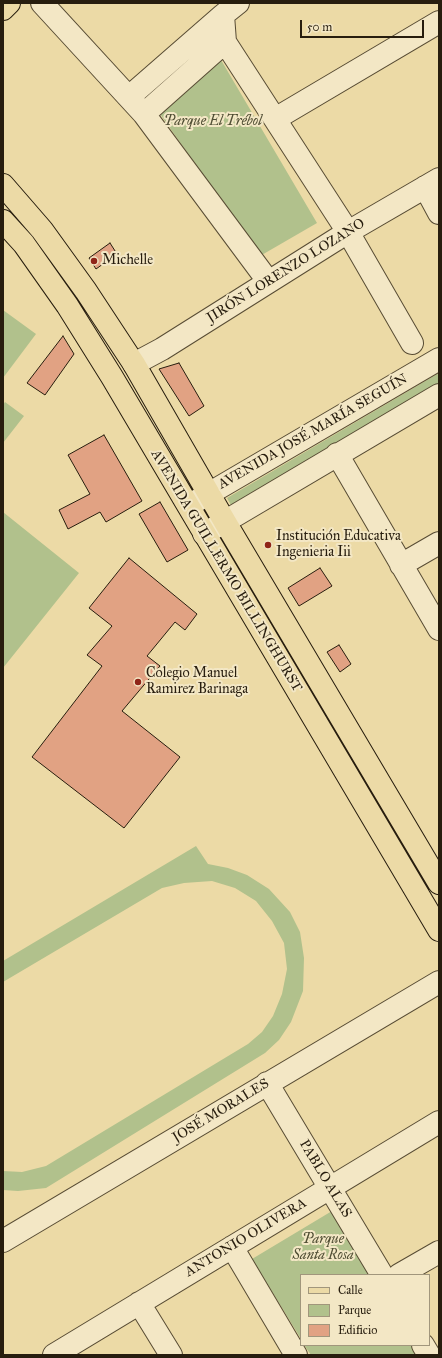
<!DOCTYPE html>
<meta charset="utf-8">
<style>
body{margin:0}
#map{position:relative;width:442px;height:1358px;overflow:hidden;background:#ecdaa6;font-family:"IM FELL Great Primer",serif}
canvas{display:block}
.frame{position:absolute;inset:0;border:4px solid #271d0e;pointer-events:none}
.legend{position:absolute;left:300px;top:1274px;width:130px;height:72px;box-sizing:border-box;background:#f3e7c5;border:1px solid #a1967c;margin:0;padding:5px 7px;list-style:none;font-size:12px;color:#271d0e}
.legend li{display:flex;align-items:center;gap:8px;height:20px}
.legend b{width:20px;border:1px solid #a1967c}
.scale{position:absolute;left:300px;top:20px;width:124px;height:18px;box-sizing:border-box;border:2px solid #271d0e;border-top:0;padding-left:5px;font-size:12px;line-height:14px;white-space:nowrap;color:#271d0e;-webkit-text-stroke:3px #f3e7c5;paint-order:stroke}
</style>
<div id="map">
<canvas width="442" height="1358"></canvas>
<div class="frame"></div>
<ul class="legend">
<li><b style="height:5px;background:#ecdaa6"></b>Calle</li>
<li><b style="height:11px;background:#b1c18c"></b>Parque</li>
<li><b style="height:11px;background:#e1a283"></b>Edificio</li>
</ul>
<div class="scale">50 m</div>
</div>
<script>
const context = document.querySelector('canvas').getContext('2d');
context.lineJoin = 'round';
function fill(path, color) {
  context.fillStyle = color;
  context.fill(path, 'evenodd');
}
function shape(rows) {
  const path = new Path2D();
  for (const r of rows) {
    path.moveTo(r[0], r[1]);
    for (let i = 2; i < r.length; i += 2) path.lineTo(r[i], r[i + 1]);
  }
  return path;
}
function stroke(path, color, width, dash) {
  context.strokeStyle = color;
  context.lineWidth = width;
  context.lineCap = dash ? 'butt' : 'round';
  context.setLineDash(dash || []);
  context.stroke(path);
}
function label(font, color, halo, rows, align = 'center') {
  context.font = font + ' "IM FELL Great Primer",serif';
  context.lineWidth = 4;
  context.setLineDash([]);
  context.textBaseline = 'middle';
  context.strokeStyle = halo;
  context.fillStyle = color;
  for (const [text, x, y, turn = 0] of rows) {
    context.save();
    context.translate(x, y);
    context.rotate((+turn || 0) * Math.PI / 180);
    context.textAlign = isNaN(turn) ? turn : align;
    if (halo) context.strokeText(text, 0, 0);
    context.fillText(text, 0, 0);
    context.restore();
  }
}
fill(shape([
 [221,60,317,223,260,256,160,114],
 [3,310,36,334,3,378],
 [439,373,439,387,232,507,227,498],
 [5,402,24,416,3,443,3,405],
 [3,512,79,573,3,668],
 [196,846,208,864,228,868,247,875,269,889,290,912,300,932,304,958,303,991,291,1022,279,1040,265,1053,46,1188,18,1191,3,1190,3,1171,22,1172,46,1166,248,1044,262,1032,273,1016,282,994,287,969,284,943,272,921,256,901,235,888,212,881,184,883,162,888,3,982,3,961],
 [332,1211,371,1275,301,1275,301,1339,252,1259],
 [304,1345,414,1345,420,1355,311,1355]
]), '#b1c18c');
const building = shape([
 [110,243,117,254,96,269,89,258,110,243],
 [63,336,74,354,45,395,27,383,63,336],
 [179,363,204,406,189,416,159,369,179,363],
 [104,435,142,501,106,522,100,512,68,529,59,510,90,494,68,455,104,435],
 [160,502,188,550,167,562,139,514,160,502],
 [129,558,197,614,185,630,175,622,147,656,160,666,122,711,180,757,124,828,32,757,102,666,87,655,112,626,89,608,129,558],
 [320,568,332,586,299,606,288,588,320,568],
 [339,645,351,664,340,672,327,652,339,645]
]);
fill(building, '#e1a283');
stroke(building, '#271d0e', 1);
const minor = shape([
 [42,3,144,114,268,281],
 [225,42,348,232,412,343],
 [129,97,223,15],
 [144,114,225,42,223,15,238,3],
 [275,119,439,22],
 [425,187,439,213],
 [134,364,162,349,348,232,439,179],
 [337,454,439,629],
 [193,503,439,359],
 [204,534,439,395],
 [401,565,439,543],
 [267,1083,382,1275],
 [3,1241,439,982],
 [232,1247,296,1355],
 [399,1275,439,1252],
 [139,1303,171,1355],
 [423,1345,429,1355],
 [54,1355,439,1122]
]);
const major = shape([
 [3,9,9,3],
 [3,185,42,230,86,291,134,364,225,522,439,883],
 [3,221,24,244,67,305,112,377,439,930]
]);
stroke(minor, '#584c34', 24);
stroke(major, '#271d0e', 24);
stroke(minor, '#f3e7c5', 22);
stroke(major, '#ecdaa6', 22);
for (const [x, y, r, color] of [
 [94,261,4,"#8f2418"],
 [268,545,4,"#8f2418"],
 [138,682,4,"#8f2418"]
]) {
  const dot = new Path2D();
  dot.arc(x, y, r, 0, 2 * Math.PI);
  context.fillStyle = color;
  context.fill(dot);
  stroke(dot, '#f3e7c5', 1.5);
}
label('italic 14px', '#504e34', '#f3e7c5', [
 ["Parque El Trébol",213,122],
 ["Parque",323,1240],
 ["Santa Rosa",323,1256]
]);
label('14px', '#271d0e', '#f3e7c5', [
 ["Michelle",102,261],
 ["Institución Educativa",276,537],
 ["Ingenieria Iii",276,553],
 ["Colegio Manuel",146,674],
 ["Ramirez Barinaga",146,690]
], 'left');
label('14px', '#271d0e', '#f3e7c5', [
 ["JIRÓN LORENZO LOZANO",286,271,-32],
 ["AVENIDA JOSÉ MARÍA SEGUÍN",313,432,-30],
 ["AVENIDA GUILLERMO BILLINGHURST",226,571,59],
 ["JOSÉ MORALES",221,1111,-31],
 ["PABLO ALAS",325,1179,59],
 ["ANTONIO OLIVERA",246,1238,-31]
]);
</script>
